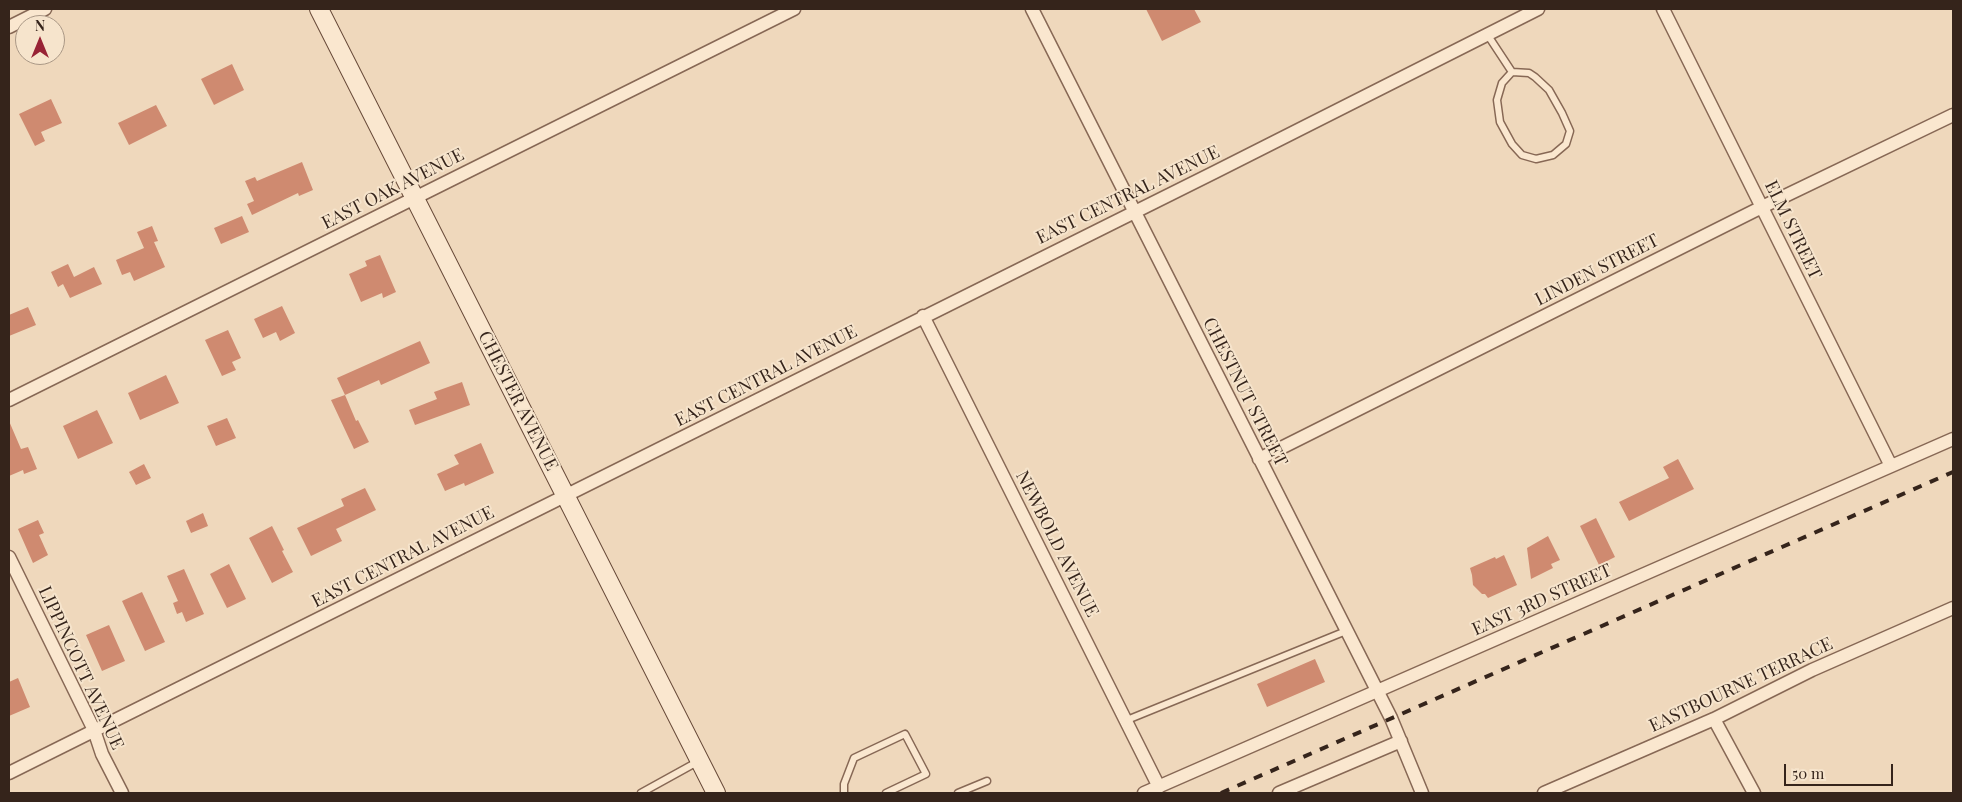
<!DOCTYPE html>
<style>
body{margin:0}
#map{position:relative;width:1962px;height:802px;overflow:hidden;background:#efd8bc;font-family:"Playfair Display",serif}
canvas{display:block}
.frame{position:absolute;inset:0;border:10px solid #35241b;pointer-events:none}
.north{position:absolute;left:15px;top:15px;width:50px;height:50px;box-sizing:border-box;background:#f6e4cc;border:1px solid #a99785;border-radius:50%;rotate:0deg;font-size:14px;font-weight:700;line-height:20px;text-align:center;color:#35241b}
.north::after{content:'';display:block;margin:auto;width:18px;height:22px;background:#982335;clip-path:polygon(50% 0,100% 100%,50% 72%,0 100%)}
.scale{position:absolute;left:1784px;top:764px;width:109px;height:22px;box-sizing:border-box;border:2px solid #35241b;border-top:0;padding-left:6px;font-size:15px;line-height:18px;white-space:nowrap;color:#35241b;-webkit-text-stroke:4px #f6e4cc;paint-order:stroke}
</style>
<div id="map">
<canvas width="1962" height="802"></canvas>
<div class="frame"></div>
<div class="north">N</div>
<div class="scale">50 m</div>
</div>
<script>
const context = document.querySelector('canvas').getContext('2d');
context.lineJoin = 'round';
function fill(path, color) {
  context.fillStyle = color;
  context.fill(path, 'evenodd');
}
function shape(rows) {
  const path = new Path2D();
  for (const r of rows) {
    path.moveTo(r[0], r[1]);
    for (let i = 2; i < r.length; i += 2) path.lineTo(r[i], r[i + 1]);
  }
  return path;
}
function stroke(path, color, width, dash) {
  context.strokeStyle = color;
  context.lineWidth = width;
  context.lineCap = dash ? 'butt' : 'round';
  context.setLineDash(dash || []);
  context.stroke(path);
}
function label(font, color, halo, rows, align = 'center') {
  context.font = font + ' "Playfair Display",serif';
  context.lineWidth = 4;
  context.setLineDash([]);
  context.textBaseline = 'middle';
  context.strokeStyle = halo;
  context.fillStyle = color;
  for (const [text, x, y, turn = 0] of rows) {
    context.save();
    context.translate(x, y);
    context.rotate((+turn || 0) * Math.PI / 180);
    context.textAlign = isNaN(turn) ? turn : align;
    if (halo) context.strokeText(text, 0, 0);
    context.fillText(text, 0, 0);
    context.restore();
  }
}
fill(shape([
 [1146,9,1194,9,1201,22,1162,41],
 [232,64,244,90,214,105,201,79],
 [51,99,62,123,41,132,45,141,35,146,19,114],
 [156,105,167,126,129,145,118,123],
 [302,162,313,190,299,196,298,193,252,215,247,204,254,201,245,181,255,177,257,181],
 [242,216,249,232,221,244,214,228],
 [152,226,158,241,154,242,165,267,134,281,130,272,122,275,116,260,144,248,137,232],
 [380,255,396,292,383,298,382,293,361,302,349,274,367,266,365,261],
 [68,264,74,277,94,267,102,284,70,298,63,284,58,287,51,272],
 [282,306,295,333,280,341,276,332,263,338,254,319],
 [28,307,36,325,9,336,9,315],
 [228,330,241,358,232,362,236,370,222,376,205,340],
 [420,341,430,363,381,385,379,380,345,395,337,378],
 [166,375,179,403,140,420,128,393],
 [462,382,470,405,415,425,409,410,437,399,434,392],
 [345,395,356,421,358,420,369,442,354,449,331,400],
 [97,410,113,443,78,459,63,426],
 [227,418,236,438,216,446,207,426],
 [9,421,21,449,28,447,37,469,24,474,23,470,9,476],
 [481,443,494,473,465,486,464,483,445,491,437,474,459,464,454,455],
 [1678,459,1694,489,1629,521,1619,502,1669,478,1663,467],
 [144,464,151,478,136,485,129,472],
 [365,488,376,510,336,529,342,541,311,556,297,528,344,506,341,499],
 [203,513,208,526,191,533,186,521],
 [1596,518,1615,557,1599,565,1580,526],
 [38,520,44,533,39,535,48,555,33,563,18,529],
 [272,526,284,550,282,551,293,572,272,583,249,538],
 [1548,536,1560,560,1551,564,1553,568,1531,579,1527,548],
 [1504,555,1517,585,1488,598,1485,594,1482,594,1473,585,1472,575,1470,568,1495,557,1496,559],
 [229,564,246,599,227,608,210,574],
 [184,569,204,614,186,622,182,612,177,614,173,603,178,601,167,576],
 [142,592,165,642,145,651,122,601],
 [109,625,125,661,102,671,86,635],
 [1315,659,1325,682,1267,707,1257,684],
 [18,678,30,707,9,716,9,682]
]), '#cf8a70');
const lane = shape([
 [1487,34,1512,72,1502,83,1497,100,1500,122,1512,144,1522,155,1536,159,1553,155,1566,144,1570,131,1562,113,1549,90,1535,77,1529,73,1512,72],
 [1127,720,1346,631],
 [641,793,699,761],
 [844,793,844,784,854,758,905,734,926,774,886,793],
 [958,793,987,781]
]);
const street = shape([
 [1032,9,1391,718,1422,793],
 [1663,9,1891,466],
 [9,27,45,9],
 [923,316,1159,787],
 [9,400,794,9],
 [1259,459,1762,207,1953,115],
 [9,557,94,730,102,754,122,793],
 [1714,719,1754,793],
 [9,773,1215,172,1538,9],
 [1144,793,1953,439],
 [1279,793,1401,741],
 [1544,793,1714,719,1812,670,1953,608]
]);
const secondary = shape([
 [319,9,716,793]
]);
stroke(lane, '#876855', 9);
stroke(street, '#876855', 15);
stroke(secondary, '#684a39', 20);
stroke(lane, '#fae7cf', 6);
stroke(street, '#fae7cf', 12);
stroke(secondary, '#fae7cf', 18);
stroke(shape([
 [1221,793,1953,472]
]), '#35241b', 4, [9, 9]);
label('18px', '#35241b', '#f6e4cc', [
 ["EAST OAK AVENUE",393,189,-27],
 ["EAST CENTRAL AVENUE",1128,195,-26],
 ["ELM STREET",1793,230,64],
 ["LINDEN STREET",1597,270,-27],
 ["EAST CENTRAL AVENUE",766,376,-27],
 ["CHESTNUT STREET",1245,392,63],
 ["CHESTER AVENUE",518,401,63],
 ["NEWBOLD AVENUE",1057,544,63],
 ["EAST CENTRAL AVENUE",403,557,-27],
 ["EAST 3RD STREET",1542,600,-24],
 ["LIPPINCOTT AVENUE",81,668,65],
 ["EASTBOURNE TERRACE",1741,685,-25]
]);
</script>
